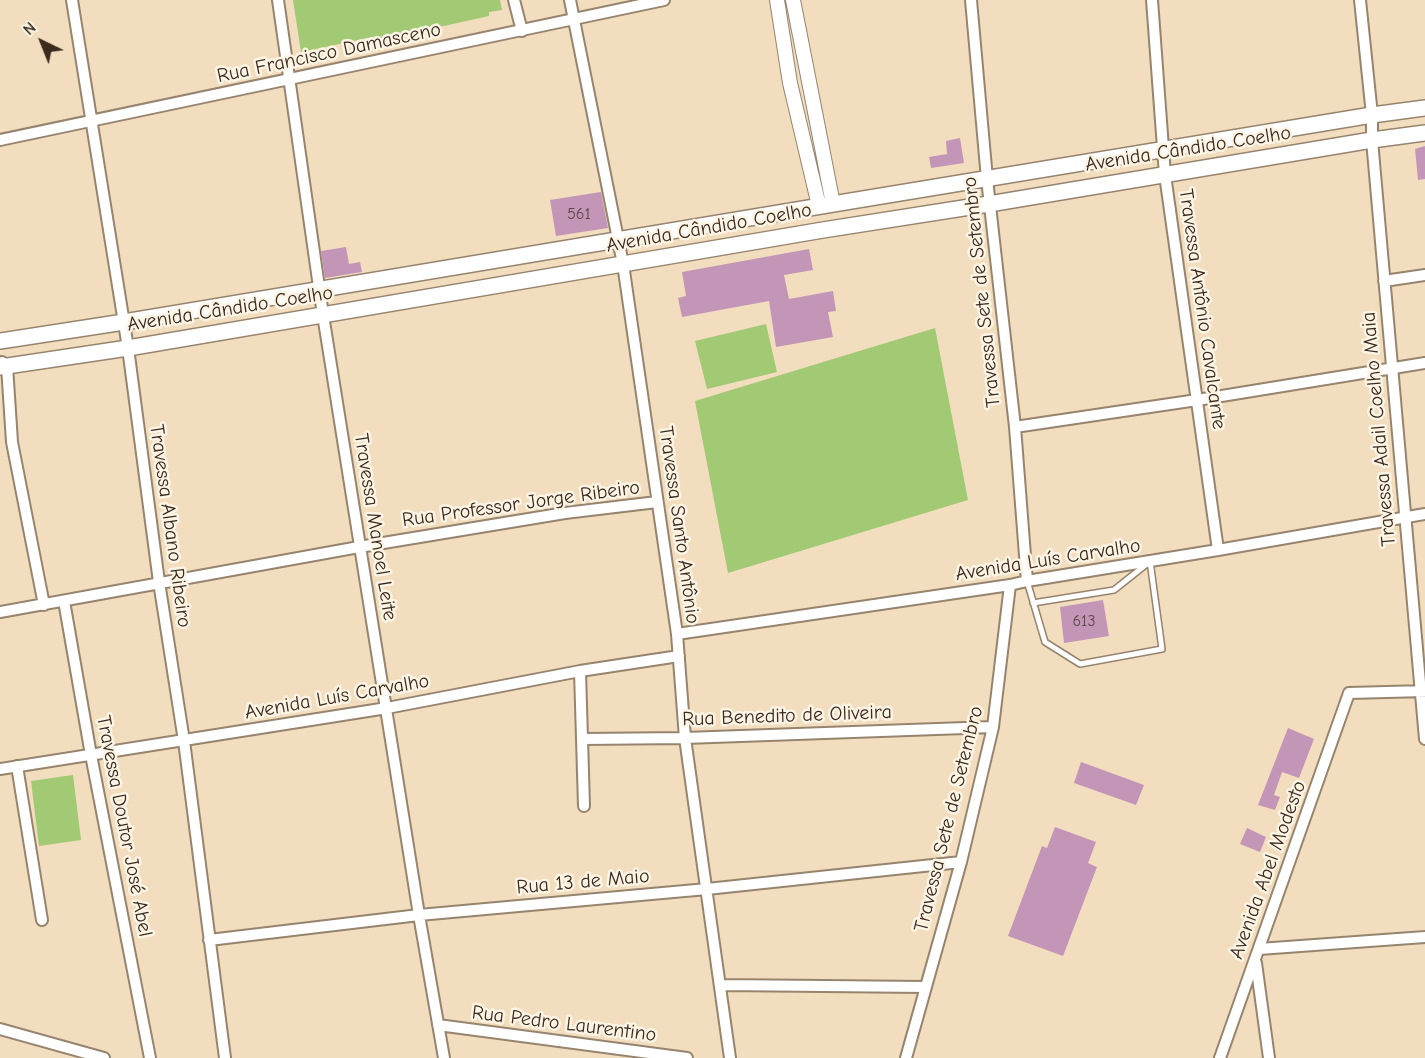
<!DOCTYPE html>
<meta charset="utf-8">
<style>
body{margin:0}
#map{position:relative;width:1425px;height:1058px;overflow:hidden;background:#f2ddbe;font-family:"Comic Neue",sans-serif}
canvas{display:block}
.north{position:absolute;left:12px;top:12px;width:60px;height:60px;-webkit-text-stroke:4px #fcf5e5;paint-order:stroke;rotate:317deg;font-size:16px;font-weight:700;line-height:24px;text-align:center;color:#3b2a1e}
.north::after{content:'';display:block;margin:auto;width:21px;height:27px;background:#3b2a1e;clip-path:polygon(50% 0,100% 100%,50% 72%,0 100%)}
</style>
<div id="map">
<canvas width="1425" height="1058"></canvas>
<div class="north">N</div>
</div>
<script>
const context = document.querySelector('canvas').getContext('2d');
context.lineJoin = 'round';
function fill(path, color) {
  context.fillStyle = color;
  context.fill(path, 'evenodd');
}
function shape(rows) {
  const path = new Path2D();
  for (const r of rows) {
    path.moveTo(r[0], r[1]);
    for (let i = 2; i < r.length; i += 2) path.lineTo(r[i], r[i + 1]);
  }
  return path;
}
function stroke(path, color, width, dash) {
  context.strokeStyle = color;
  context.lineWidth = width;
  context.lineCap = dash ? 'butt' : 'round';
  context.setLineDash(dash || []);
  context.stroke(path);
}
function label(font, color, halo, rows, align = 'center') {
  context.font = font + ' "Comic Neue",sans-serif';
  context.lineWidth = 5;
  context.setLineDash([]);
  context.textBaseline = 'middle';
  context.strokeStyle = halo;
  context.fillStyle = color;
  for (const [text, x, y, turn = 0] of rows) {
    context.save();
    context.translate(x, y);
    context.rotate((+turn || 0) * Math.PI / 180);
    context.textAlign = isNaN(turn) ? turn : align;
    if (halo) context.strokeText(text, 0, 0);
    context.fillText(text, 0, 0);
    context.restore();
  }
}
fill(shape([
 [293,0,500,0,502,10,489,12,489,16,439,27,438,23,435,24,435,27,378,39,377,36,301,52],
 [766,324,777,372,707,389,695,341],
 [935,328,968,500,728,573,695,401],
 [73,775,81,840,39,846,31,781]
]), '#a2c973');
fill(shape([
 [960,138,964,163,931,168,929,157,947,154,946,141],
 [1425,146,1425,179,1418,180,1415,149],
 [601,192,608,228,556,236,550,200],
 [346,247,349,264,360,262,362,272,325,278,321,251],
 [809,249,813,270,784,275,789,299,833,291,836,311,828,312,833,337,776,347,769,301,682,317,678,298,686,296,682,272],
 [1103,600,1109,636,1064,643,1060,607],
 [1288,728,1314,739,1299,778,1282,772,1274,795,1280,797,1275,810,1258,805],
 [1081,762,1144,785,1136,805,1074,783],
 [1055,827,1096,842,1088,863,1097,867,1063,956,1008,936,1042,846,1047,848],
 [1247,828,1266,837,1260,852,1240,844]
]), '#c396b8');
const service = shape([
 [1027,581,1045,642,1080,664,1162,649,1150,561],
 [1033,603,1114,590,1148,563]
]);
const minor = shape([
 [72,0,128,348,159,582,184,741,225,1058],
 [278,0,323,315,419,915,444,1058],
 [514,0,522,31],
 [570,0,623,264,677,634,685,738,730,1058],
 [971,0,987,179,1015,427,1027,581],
 [1152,0,1165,175,1218,550],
 [1360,0,1372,115,1372,140,1425,739],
 [0,140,664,0],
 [1384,281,1425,275],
 [2,362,7,366,12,442,44,605],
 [1015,427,1197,400,1425,363],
 [64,601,91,755,150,1058],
 [0,612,359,547,565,513,657,502],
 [677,634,1010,585,1027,581,1218,550,1425,514],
 [580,671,584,806],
 [583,739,685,738,993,727],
 [17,766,42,920],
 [0,769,387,708,580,671,679,656],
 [209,940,419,915,707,889,961,862],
 [1259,949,1425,937],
 [1256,963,1269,1058],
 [722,985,925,987],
 [438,1025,687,1058],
 [0,1029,104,1058],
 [906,1058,961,862,993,727,1010,585],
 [1220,1058,1349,693,1425,691]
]);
const tertiary = shape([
 [777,0,790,83,819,206],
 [793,0,833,204]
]);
const secondary = shape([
 [0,341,124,322,833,204,1372,115,1425,108],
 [0,367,128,348,823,230,989,204,1372,140,1425,133]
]);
stroke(service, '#96846e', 8);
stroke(minor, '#96846e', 14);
stroke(tertiary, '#96846e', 16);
stroke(secondary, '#96846e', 18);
stroke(service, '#fff', 5);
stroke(minor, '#fff', 10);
stroke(tertiary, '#fff', 14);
stroke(secondary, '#fff', 15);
label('16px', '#5d4544', null, [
 ["561",579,214],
 ["613",1084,621]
]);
label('20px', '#3b2a1e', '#fcf5e5', [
 ["Rua Francisco Damasceno",329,53,-12],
 ["Avenida Cândido Coelho",1188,149,-9],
 ["Avenida Cândido Coelho",709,228,-10],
 ["Travessa Sete de Setembro",982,292,-96],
 ["Avenida Cândido Coelho",230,309,-9],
 ["Travessa Antônio Cavalcante",1202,309,82],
 ["Travessa Adail Coelho Maia",1379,429,-95],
 ["Rua Professor Jorge Ribeiro",521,504,-8],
 ["Travessa Santo Antônio",679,525,82],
 ["Travessa Albano Ribeiro",170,526,82],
 ["Travessa Manoel Leite",375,527,81],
 ["Avenida Luís Carvalho",1048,560,-9],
 ["Avenida Luís Carvalho",337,697,-10],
 ["Rua Benedito de Oliveira",787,716,-2],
 ["Travessa Sete de Setembro",949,819,-76],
 ["Travessa Doutor José Abel",124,826,79],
 ["Avenida Abel Modesto",1268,870,-70],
 ["Rua 13 de Maio",583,882,-5],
 ["Rua Pedro Laurentino",564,1024,7]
]);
</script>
